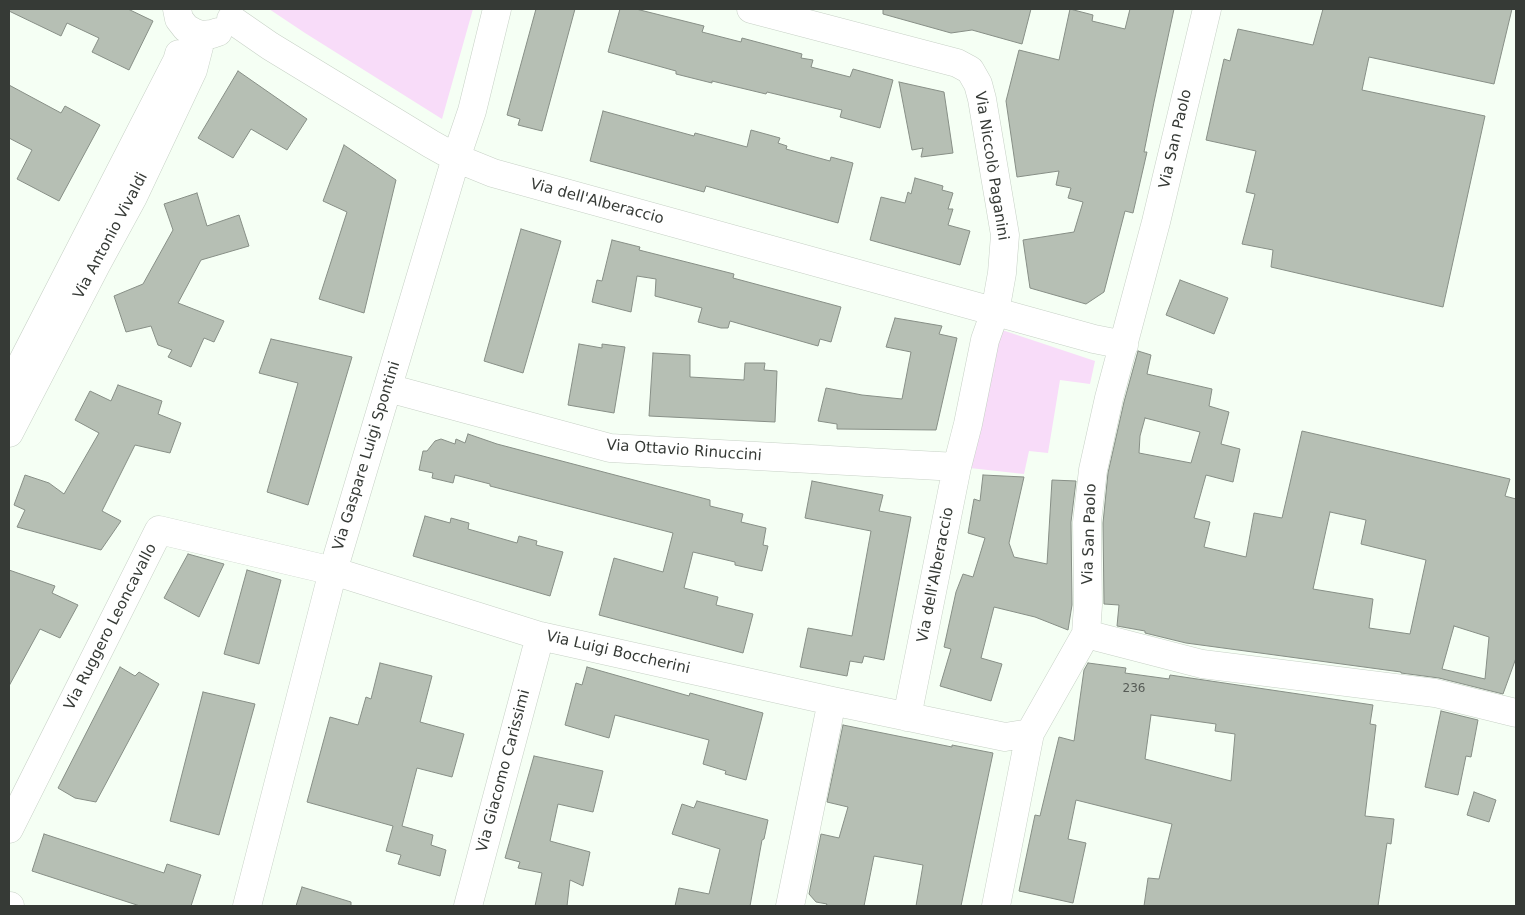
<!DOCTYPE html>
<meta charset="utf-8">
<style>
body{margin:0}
#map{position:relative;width:1525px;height:915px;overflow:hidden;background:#f5fff4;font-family:"DejaVu Sans",sans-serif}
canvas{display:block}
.frame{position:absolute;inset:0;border:10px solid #363a36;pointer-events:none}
</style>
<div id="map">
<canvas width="1525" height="915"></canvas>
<div class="frame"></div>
</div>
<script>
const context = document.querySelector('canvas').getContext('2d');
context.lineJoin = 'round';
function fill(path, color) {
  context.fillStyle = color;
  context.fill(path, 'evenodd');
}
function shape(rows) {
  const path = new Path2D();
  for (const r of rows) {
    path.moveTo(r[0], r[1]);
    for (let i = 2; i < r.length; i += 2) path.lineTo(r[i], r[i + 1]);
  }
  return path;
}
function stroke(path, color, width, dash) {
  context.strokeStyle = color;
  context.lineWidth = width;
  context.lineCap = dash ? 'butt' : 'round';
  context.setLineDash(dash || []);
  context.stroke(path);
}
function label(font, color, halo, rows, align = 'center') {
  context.font = font + ' "DejaVu Sans",sans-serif';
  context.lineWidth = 4.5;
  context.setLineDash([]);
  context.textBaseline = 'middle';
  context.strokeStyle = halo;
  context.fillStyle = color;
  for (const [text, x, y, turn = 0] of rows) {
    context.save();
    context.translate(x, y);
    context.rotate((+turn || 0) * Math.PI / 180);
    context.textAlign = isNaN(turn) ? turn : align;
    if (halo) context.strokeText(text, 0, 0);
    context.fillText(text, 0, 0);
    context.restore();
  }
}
fill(shape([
 [269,9,473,9,442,119,305,33],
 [996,328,1095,361,1090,384,1060,380,1048,453,1029,451,1024,474,970,468]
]), '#f8dcf9');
const building = shape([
 [9,9,128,9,153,21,129,70,92,52,99,38,67,23,61,36,9,11,9,9],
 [536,9,575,9,542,131,518,125,520,119,507,115,536,9],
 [620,9,636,9,704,26,702,32,741,42,742,38,802,54,801,58,813,60,811,67,850,77,853,69,893,80,880,128,840,117,842,110,767,92,766,94,712,81,712,83,676,74,676,71,608,52,620,9],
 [883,9,1031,9,1022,44,972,30,951,33,883,14,883,9],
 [1070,9,1093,15,1092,21,1125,29,1130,9,1174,9,1154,102,1144,152,1147,152,1133,213,1125,211,1104,292,1086,304,1030,288,1023,240,1074,232,1083,202,1068,198,1071,188,1056,185,1059,171,1017,177,1006,101,1019,50,1059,60,1070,9],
 [1323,9,1512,9,1494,84,1369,57,1362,90,1485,116,1443,307,1271,267,1273,250,1242,244,1255,194,1246,192,1256,151,1206,140,1224,59,1230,61,1238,29,1313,45,1323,9],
 [238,71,307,119,287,150,251,129,233,158,198,138,238,71],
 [899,82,944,92,953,153,921,157,923,148,912,150,899,82],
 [9,85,61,113,65,106,100,125,59,201,17,179,32,150,9,138,9,85],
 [603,111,694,136,695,133,747,147,751,130,780,138,778,143,787,146,786,149,830,161,831,157,853,163,838,223,706,186,704,192,590,161,603,111],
 [344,145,396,180,364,313,319,299,347,212,323,201,344,145],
 [915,178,943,186,942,190,953,193,948,209,953,209,948,225,970,231,960,265,870,240,881,197,905,203,908,192,911,194,915,178],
 [197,193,207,226,239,215,249,246,201,260,178,303,224,321,214,342,204,338,191,367,168,357,172,350,158,345,151,326,126,332,114,296,143,284,173,230,164,204,197,193],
 [521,229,561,241,523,373,484,361,521,229],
 [612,240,640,247,639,250,734,274,733,278,841,307,831,342,820,339,818,346,730,321,728,328,721,328,698,322,702,308,655,296,656,279,637,276,631,312,592,302,597,280,602,281,612,240],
 [1180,280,1228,298,1214,334,1166,315,1180,280],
 [895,318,942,326,939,334,957,338,936,430,837,429,837,424,818,421,826,388,862,395,902,399,911,352,886,347,895,318],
 [271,339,352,357,308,505,267,492,298,383,259,373,271,339],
 [579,344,602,348,602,344,625,347,614,413,568,405,579,344],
 [1138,351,1151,355,1147,374,1212,389,1209,406,1229,412,1221,444,1240,449,1233,482,1206,475,1194,518,1210,522,1204,547,1246,557,1254,513,1282,518,1302,431,1510,479,1505,496,1516,499,1516,658,1503,694,1439,678,1401,673,1401,672,1186,643,1145,633,1145,631,1117,626,1119,605,1104,604,1103,523,1108,473,1124,402,1138,351],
 [1145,418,1200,432,1191,463,1139,453,1140,436,1145,418],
 [1330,512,1366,520,1361,544,1426,560,1410,634,1369,628,1373,599,1313,589,1330,512],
 [1454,626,1489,637,1485,679,1442,669,1454,626],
 [653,353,690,355,690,377,744,380,745,363,765,363,764,370,777,371,775,422,649,416,653,353],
 [118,385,162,401,158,414,181,423,170,453,135,445,102,511,121,521,101,550,17,527,25,510,14,505,25,475,49,483,64,494,99,433,75,420,90,391,111,401,118,385],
 [468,434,497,444,710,500,710,506,743,514,741,522,766,528,763,545,768,546,762,571,735,565,735,562,693,552,684,588,718,597,716,605,753,614,743,653,599,615,614,558,663,572,673,533,490,486,490,484,455,475,453,483,432,478,433,473,419,470,423,451,427,451,435,441,441,439,455,444,456,439,465,443,468,434],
 [983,475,1024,477,1009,543,1014,557,1047,564,1052,480,1076,481,1071,522,1072,605,1068,630,1035,617,994,607,981,658,1002,664,991,701,940,686,951,649,944,647,956,592,963,574,973,577,985,538,968,533,974,499,980,501,983,475],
 [812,481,883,495,879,511,911,517,884,660,864,656,862,663,850,661,847,676,800,667,808,628,852,636,871,531,805,518,812,481],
 [425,516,450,523,451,518,469,523,468,529,517,543,519,536,537,541,536,545,563,552,550,596,413,556,425,516],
 [188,554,224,564,199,617,164,598,188,554],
 [9,570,55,586,52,593,78,605,60,638,40,629,9,686,9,570],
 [247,570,281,580,259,664,224,654,247,570],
 [380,663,432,676,420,722,464,734,452,777,417,768,402,826,433,835,431,845,446,850,440,876,398,864,401,855,386,851,393,826,307,802,330,717,358,725,366,697,371,699,380,663],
 [1088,663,1126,668,1125,673,1169,679,1170,675,1373,705,1370,724,1376,725,1365,816,1394,819,1391,844,1387,843,1378,906,1144,906,1148,878,1159,879,1172,824,1076,800,1068,839,1086,843,1073,903,1019,891,1035,815,1040,816,1059,737,1074,741,1084,670,1088,663],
 [1151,715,1216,724,1215,731,1235,734,1231,781,1145,759,1151,715],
 [120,667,135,676,139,672,159,684,96,802,75,798,58,788,120,667],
 [587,667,689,696,690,693,763,713,746,780,725,774,726,771,703,764,709,740,615,715,609,738,565,725,576,683,582,685,587,667],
 [203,692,255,704,219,835,170,821,203,692],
 [1441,711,1478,720,1471,757,1466,756,1458,795,1425,787,1441,711],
 [843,725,952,747,952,745,993,753,961,906,916,906,923,865,874,856,864,906,826,906,827,904,816,902,809,894,821,834,839,838,848,807,827,802,843,725],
 [534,756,603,771,593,812,558,804,550,841,590,852,583,886,570,880,567,906,535,906,542,873,518,868,520,862,505,858,534,756],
 [1474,792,1496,800,1489,822,1467,815,1474,792],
 [697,801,768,820,764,839,762,840,750,906,675,906,679,888,709,894,720,849,672,834,682,804,694,808,697,801],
 [44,834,164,873,167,864,201,875,191,906,140,906,32,871,44,834],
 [302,887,351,902,351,906,296,906,302,887]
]);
fill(building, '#b6bfb4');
stroke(building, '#878f86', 1);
const minor = shape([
 [177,9,179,19,186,28,195,33,202,35,212,34,218,32],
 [751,9,957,63,970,70,978,84,982,99,1005,235,1002,273,995,312,985,340,968,424,957,467,907,717],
 [231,19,270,46,431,144,456,158,493,173,1094,339,1124,345],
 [9,388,177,61,179,54],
 [388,388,610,448,957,467],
 [9,433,96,265,133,197,193,70,202,35],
 [1086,634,1202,664,1435,693,1516,713],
 [9,829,159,530,333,571,540,636,832,701,1005,737,1030,733],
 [9,906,10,906],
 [247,906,333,571,456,158,472,111,497,9],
 [468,906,540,636],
 [790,906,832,701],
 [996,906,1030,733,1086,634,1088,605,1087,522,1093,470,1109,398,1156,222,1207,9]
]);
stroke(minor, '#c7d1c6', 29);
stroke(minor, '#fff', 28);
label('12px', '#565b56', null, [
 ["236",1134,689]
]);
label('15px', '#363a36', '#fff', [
 ["Via San Paolo",1176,139,-77],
 ["Via Niccolò Paganini",991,166,81],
 ["Via dell'Alberaccio",597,202,15],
 ["Via Antonio Vivaldi",111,236,-62],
 ["Via Ottavio Rinuccini",684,451,4],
 ["Via Gaspare Luigi Spontini",367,456,-73],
 ["Via San Paolo",1090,534,-88],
 ["Via dell'Alberaccio",936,575,-79],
 ["Via Ruggero Leoncavallo",111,627,-63],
 ["Via Luigi Boccherini",618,653,13],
 ["Via Giacomo Carissimi",504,771,-75]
]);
</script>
